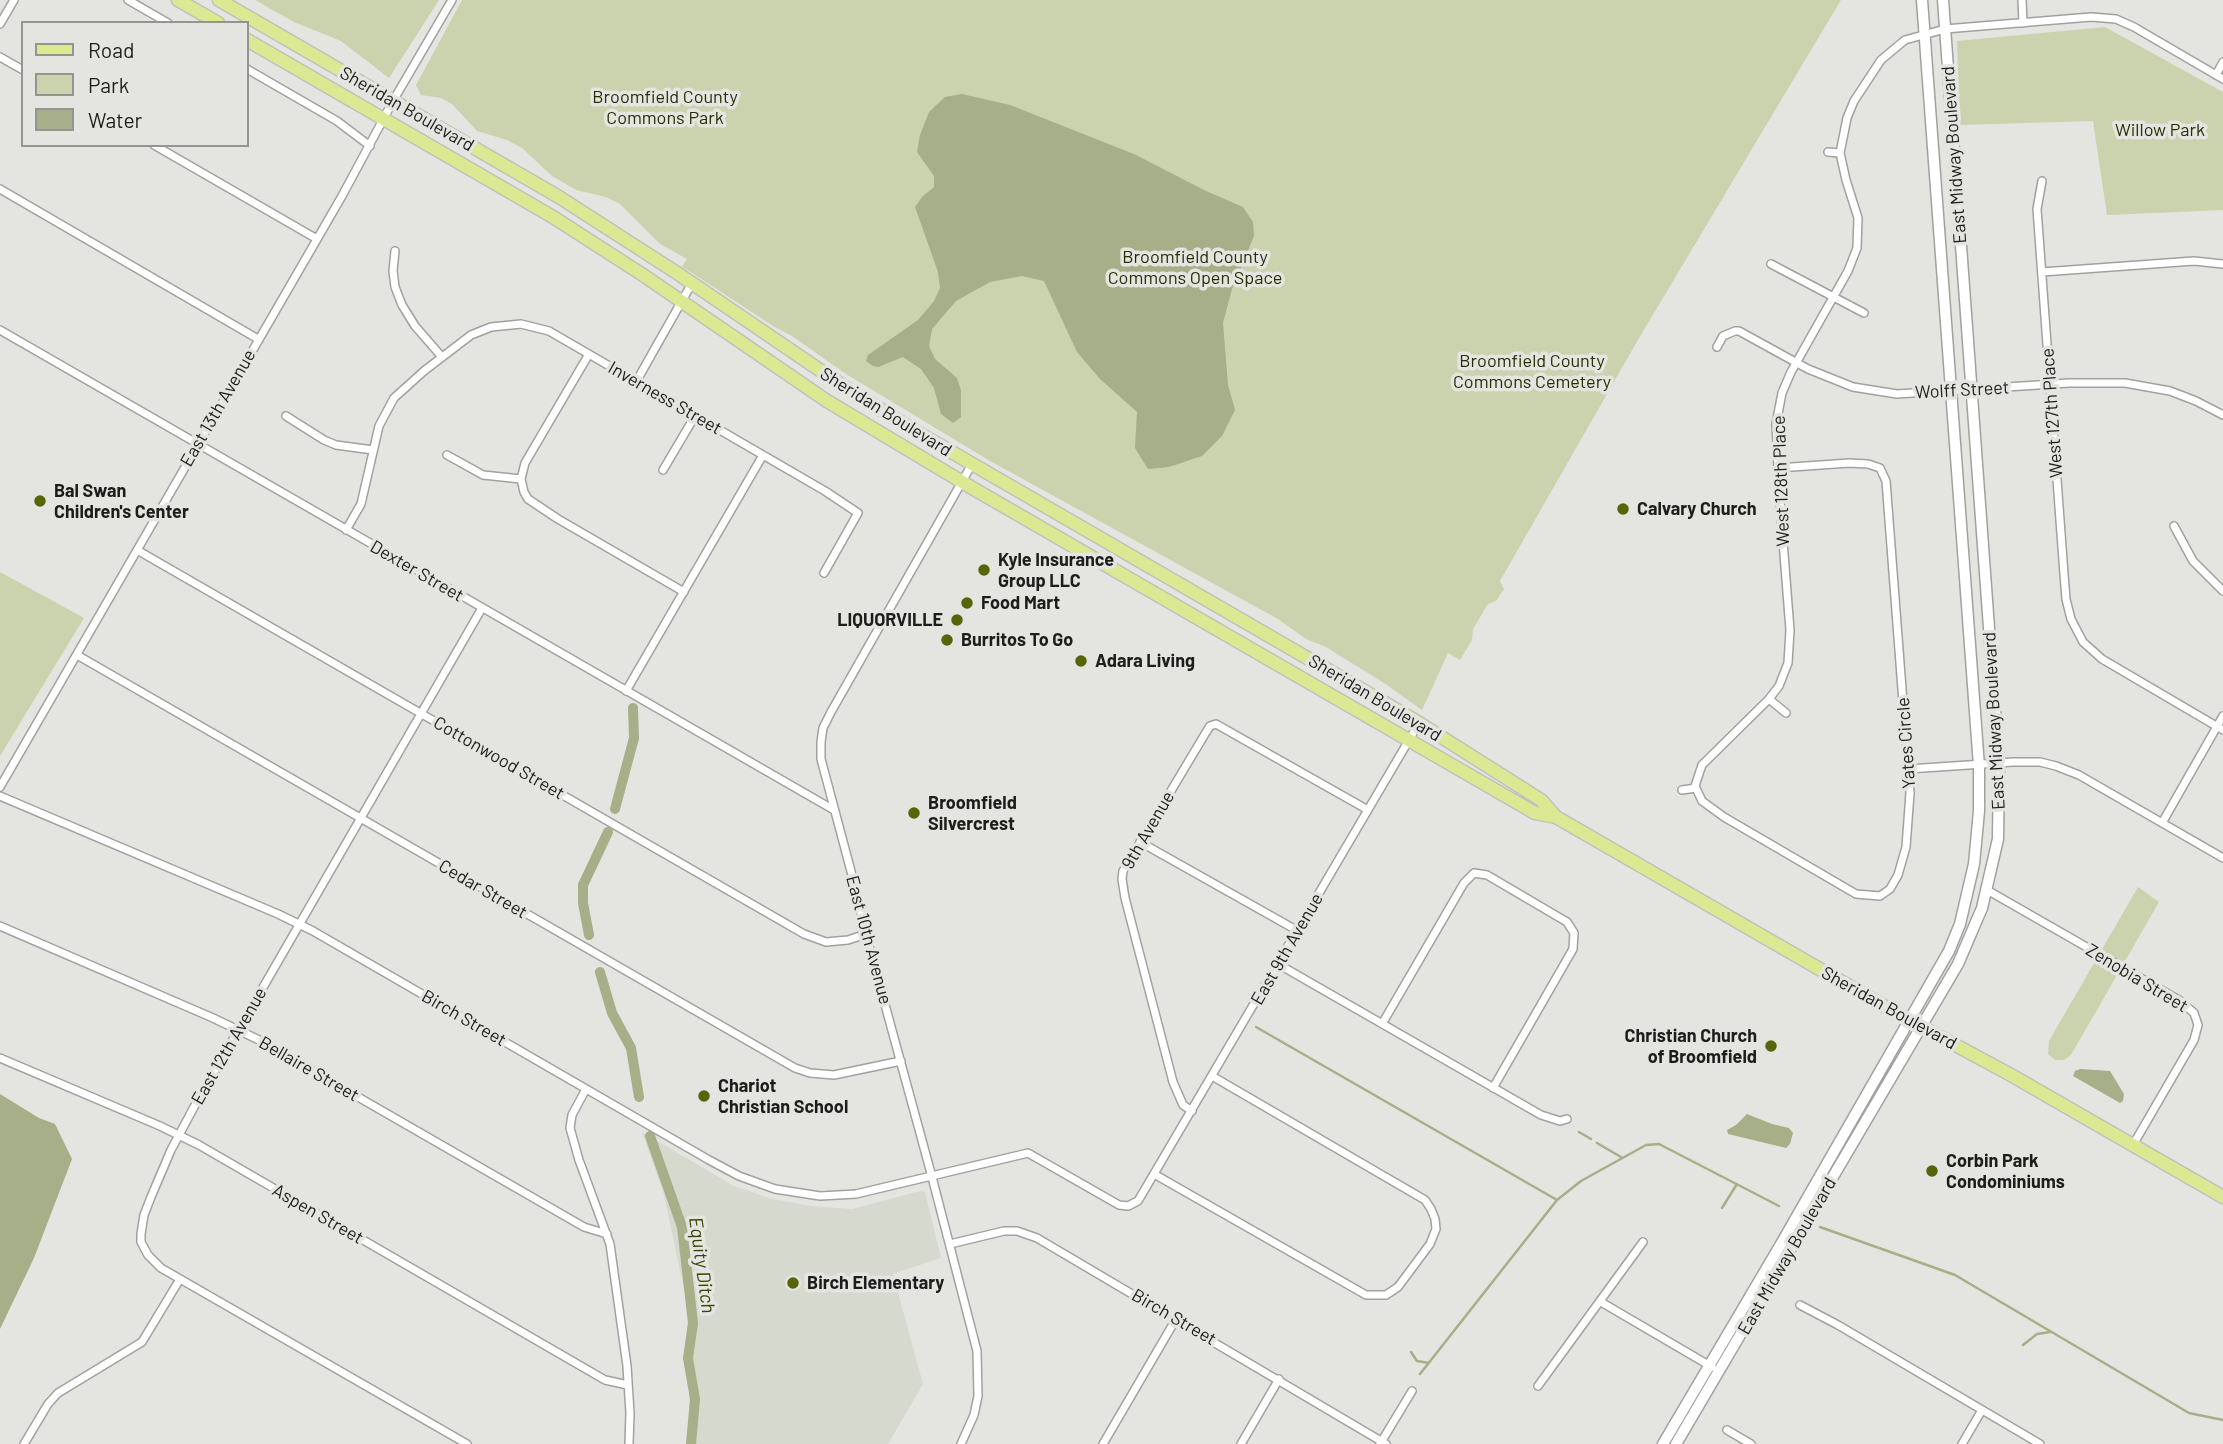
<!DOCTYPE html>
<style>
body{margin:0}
#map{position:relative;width:2223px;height:1444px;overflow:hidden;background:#e4e5e0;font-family:Barlow,sans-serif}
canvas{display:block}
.legend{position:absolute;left:21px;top:21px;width:228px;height:126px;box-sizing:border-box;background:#e4e5e0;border:2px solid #949592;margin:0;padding:9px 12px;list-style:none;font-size:21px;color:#1d1d1c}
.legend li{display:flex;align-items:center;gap:14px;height:35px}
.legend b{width:35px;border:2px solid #949592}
</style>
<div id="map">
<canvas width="2223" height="1444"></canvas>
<ul class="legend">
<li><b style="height:9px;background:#dce992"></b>Road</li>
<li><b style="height:19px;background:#cad2ae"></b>Park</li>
<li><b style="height:19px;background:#a6af87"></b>Water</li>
</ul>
</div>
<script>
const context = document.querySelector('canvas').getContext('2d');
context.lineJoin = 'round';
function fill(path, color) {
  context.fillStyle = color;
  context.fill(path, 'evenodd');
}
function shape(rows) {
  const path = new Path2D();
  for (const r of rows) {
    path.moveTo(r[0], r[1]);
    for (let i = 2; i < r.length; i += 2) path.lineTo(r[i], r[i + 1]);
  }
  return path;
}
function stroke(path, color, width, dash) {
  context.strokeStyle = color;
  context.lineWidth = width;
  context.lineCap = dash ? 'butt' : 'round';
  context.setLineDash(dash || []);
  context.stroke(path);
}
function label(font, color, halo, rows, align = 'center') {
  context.font = font + ' Barlow,sans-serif';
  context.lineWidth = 7;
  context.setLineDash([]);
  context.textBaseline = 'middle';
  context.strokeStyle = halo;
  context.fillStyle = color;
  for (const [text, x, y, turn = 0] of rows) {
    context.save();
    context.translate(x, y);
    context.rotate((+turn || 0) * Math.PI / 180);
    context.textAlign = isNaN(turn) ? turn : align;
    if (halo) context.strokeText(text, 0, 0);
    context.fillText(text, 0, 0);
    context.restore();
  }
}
fill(shape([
 [642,1132,734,1186,772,1199,811,1206,852,1209,920,1191,925,1192,941,1258,893,1274,923,1384,888,1444,689,1444,692,1398,685,1365,689,1313,664,1195]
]), '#d6d9cd');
fill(shape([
 [255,0,439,0,389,78,341,41,294,22],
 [462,0,1841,0,1639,338,1500,581,1504,589,1496,601,1488,604,1473,629,1472,640,1460,660,1448,653,1422,710,1384,683,1326,647,1306,639,1278,619,990,461,846,374,792,336,773,326,689,271,682,267,687,259,660,244,620,204,606,197,576,190,552,176,522,148,507,140,477,131,453,105,441,98,421,95,416,85],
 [2105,27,2223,92,2223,210,2107,215,2093,121,1960,125,1957,41],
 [0,572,84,618,0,756],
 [2138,887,2159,902,2071,1055,2064,1060,2055,1060,2048,1054,2049,1041]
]), '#cad2ae');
fill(shape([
 [962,94,1010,105,1134,154,1206,191,1243,207,1253,222,1254,236,1232,289,1223,323,1228,385,1235,410,1222,436,1202,456,1169,467,1148,469,1135,448,1137,412,1100,379,1077,352,1044,281,1022,276,990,282,956,301,932,329,929,346,935,359,957,378,961,390,961,417,953,423,941,414,934,388,921,369,903,357,878,367,873,366,866,361,868,355,918,320,934,301,940,288,938,272,915,207,922,197,934,187,934,176,917,152,920,135,929,112,945,97],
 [2080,1069,2110,1071,2124,1094,2123,1101,2120,1103,2073,1076,2075,1071],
 [0,1094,39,1118,55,1124,72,1159,34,1258,0,1329],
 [1747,1114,1772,1124,1789,1128,1793,1133,1790,1144,1786,1148,1728,1134,1727,1130,1736,1125]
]), '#a6af87');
stroke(shape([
 [1256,1027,1557,1200],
 [1579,1132,1591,1139],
 [1597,1143,1621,1157],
 [1722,1208,1737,1184],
 [1820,1227,1955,1275,2189,1413,2223,1420],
 [2023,1345,2037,1334,2050,1332],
 [1411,1352,1417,1361,1429,1363],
 [1420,1374,1557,1200,1581,1181,1646,1145,1659,1144,1779,1206]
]), '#a6af87', 2.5);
stroke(shape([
 [615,809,634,738,633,708],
 [589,935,583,903,583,885,608,832],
 [600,972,612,1013,631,1048,639,1097],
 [650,1136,682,1227,693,1323,688,1358,695,1399,691,1444]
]), '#a6af87', 10);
const street = shape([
 [128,0,168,23],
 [2022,0,2023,23],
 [0,24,14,0],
 [0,57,23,70],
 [247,69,337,121,370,146],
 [2216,75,2223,62],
 [154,145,317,239],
 [1828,152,1840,153],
 [2042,181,2037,209,2064,574,2066,599,2071,619,2083,642,2102,659,2223,730],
 [0,189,258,339],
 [395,251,393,271,395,287,402,305,415,326,442,357],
 [1771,264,1864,313],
 [2042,272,2194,261,2223,264],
 [0,330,834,810],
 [1717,347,1723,336,1735,331,1739,331,1808,369,1853,387,1897,394,2069,383,2125,383,2170,391,2196,401,2223,415],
 [589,354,525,463,521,479,524,492,528,499,558,519,684,592],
 [636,382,692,283],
 [286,416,324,440,336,445,373,450],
 [447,455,483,475,521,479],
 [1778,468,1849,463,1868,464,1880,468,1886,481,1910,793,1906,847,1898,875,1890,889,1880,896,1856,894,1724,817,1702,801,1695,786,1702,765,1769,699,1779,686,1788,663,1790,630,1781,516,1778,468,1776,424,1782,393,1791,372,1848,271,1857,248,1858,218,1846,180,1840,153,1847,118,1854,101,1881,60,1905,40,1945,29,2091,17,2116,19,2134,27,2223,79],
 [663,470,695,416],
 [2174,526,2193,561,2223,591],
 [346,530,361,504,379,426,394,398,424,371,471,335,491,327,521,324,549,331,825,491,858,513,824,573],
 [137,550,804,934,826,942,848,940,866,934],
 [77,655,795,1068,810,1073,834,1075,901,1061],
 [626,691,763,455],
 [1769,699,1786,713],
 [1908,769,2013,762,2040,762,2056,766,2079,775,2223,858],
 [0,787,342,196,393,101,452,0],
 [1682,790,1696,788],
 [0,796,278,914,313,931,709,1160,739,1176,775,1189,820,1196,856,1194,1028,1153,1119,1205,1128,1206,1138,1201,1419,723],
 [2162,823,2223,716],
 [1140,842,1298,931],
 [1987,890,2179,1000,2194,1013,2198,1025,2194,1040,2133,1145],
 [0,926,213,1018,259,1040,584,1227,607,1234],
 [1278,964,1541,1115,1560,1121,1567,1119],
 [1382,1024,1464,883,1474,873,1487,875,1567,922,1574,933,1573,949,1493,1088],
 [0,1058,160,1126,199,1145,605,1380,628,1385],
 [586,1089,572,1115,570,1128,579,1160,610,1244,627,1366,630,1413,629,1444],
 [1192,1111,1183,1105,1173,1082,1125,898,1122,879,1123,871,1205,734,1210,726,1216,724,1368,810],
 [1154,1174,1366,1295,1386,1295,1398,1287,1430,1244,1436,1229,1435,1219,1431,1209,1425,1200,1212,1076],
 [950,1244,1004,1231,1017,1231,1037,1238,1386,1444],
 [1601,1302,1712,1367],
 [1800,1305,1838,1325,2040,1444],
 [1538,1386,1643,1242],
 [1727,1430,1751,1444],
 [24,1444,48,1404,58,1393,142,1342,180,1279],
 [467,1444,161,1268,148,1255,141,1242,141,1234,144,1215,151,1197,171,1150,194,1107,482,608],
 [961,1444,974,1415,978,1396,977,1351,932,1177,863,924,856,890,821,759,821,742,823,728,831,712,972,464],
 [1103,1444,1176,1319],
 [1241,1444,1279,1379],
 [1380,1444,1412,1391],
 [1962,1444,1982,1410]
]);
const secondary = shape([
 [1663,1444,1781,1244,1949,951,1960,924,1974,864,1979,811,1979,766,1922,0],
 [1676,1444,1958,964,1982,908,1998,839,1999,764,1943,0]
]);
const primary = shape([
 [178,0,218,23],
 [219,0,559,197,677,273,855,394,917,432,1416,721,1541,800,1556,817],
 [247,40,553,217,643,275,827,401,974,489,1535,813,1556,817,1894,1012,2011,1075,2223,1197]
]);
stroke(street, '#a1a29e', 10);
stroke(secondary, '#a1a29e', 13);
stroke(primary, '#c0c0bf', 15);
stroke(street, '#fff', 7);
stroke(secondary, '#fff', 10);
stroke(primary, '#dce992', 12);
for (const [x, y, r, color] of [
 [40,501,7,"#586407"],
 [1623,509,7,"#586407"],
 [984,570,7,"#586407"],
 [967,603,7,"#586407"],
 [957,620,7,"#586407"],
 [947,640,7,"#586407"],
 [1081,661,7,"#586407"],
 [914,813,7,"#586407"],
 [1771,1046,7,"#586407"],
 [704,1096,7,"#586407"],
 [1932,1171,7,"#586407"],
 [793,1283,7,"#586407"]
]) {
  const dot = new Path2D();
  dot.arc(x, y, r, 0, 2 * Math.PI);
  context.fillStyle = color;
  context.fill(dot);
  stroke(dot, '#e4e5e0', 2.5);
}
label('18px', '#282e00', '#e4e5e0', [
 ["Broomfield County",665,97],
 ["Commons Park",665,118],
 ["Willow Park",2160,130],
 ["Broomfield County",1195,257],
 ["Commons Open Space",1195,278],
 ["Broomfield County",1532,361],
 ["Commons Cemetery",1532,382]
]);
label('18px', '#1d1d1c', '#e4e5e0', [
 ["Sheridan Boulevard",407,109,30],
 ["East Midway Boulevard",1954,155,-94],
 ["Wolff Street",1962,390,-3],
 ["Inverness Street",665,398,30],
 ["East 13th Avenue",218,408,-60],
 ["Sheridan Boulevard",886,412,32],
 ["West 127th Place",2052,413,-94],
 ["West 128th Place",1781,481,-92],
 ["Dexter Street",417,571,30],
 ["Sheridan Boulevard",1375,698,31],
 ["East Midway Boulevard",1994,721,-93],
 ["Yates Circle",1906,743,-94],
 ["Cottonwood Street",499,758,30],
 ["9th Avenue",1148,830,-60],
 ["Cedar Street",483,889,30],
 ["East 10th Avenue",869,940,75],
 ["East 9th Avenue",1287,949,-60],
 ["Zenobia Street",2137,978,31],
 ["Sheridan Boulevard",1889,1008,29],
 ["Birch Street",464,1018,30],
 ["East 12th Avenue",229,1046,-60],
 ["Bellaire Street",309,1069,30],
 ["Aspen Street",318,1214,30],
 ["East Midway Boulevard",1787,1256,-60],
 ["Birch Street",1174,1317,30]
]);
label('bold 18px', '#1d1d1c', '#e4e5e0', [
 ["Bal Swan",54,491],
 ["Children's Center",54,512],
 ["Calvary Church",1637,509],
 ["Kyle Insurance",998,560],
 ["Group LLC",998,581],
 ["Food Mart",981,603],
 ["LIQUORVILLE",943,620,"right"],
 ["Burritos To Go",961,640],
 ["Adara Living",1095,661],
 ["Broomfield",928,803],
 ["Silvercrest",928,824],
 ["Christian Church",1757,1036,"right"],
 ["of Broomfield",1757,1057,"right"],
 ["Chariot",718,1086],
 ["Christian School",718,1107],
 ["Corbin Park",1946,1161],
 ["Condominiums",1946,1182],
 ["Birch Elementary",807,1283]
], 'left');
label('italic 19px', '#394200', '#e4e5e0', [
 ["Equity Ditch",702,1265,82]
]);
</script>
